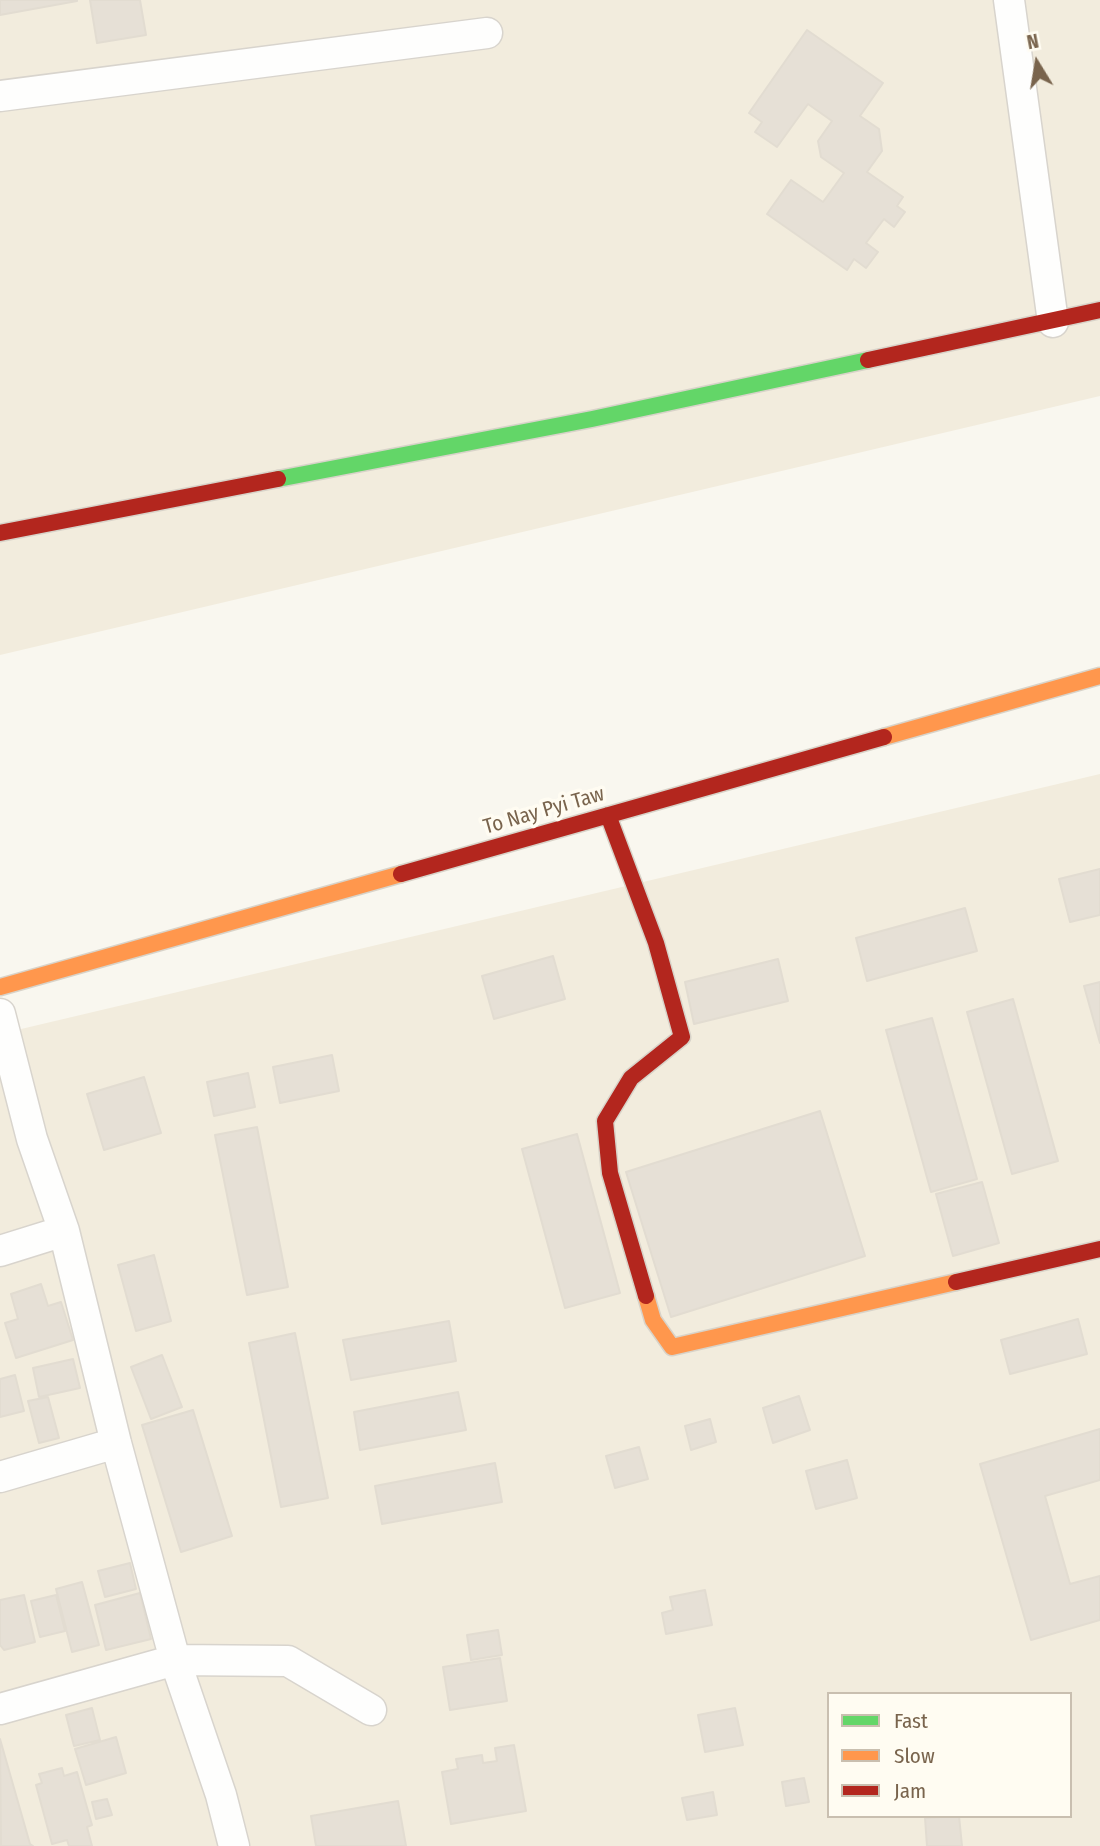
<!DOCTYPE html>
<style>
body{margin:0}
#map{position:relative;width:1100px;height:1846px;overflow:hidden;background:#f9f7ef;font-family:"Fira Sans Condensed",sans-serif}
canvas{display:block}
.legend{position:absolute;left:827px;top:1692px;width:245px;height:126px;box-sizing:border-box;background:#fffcf2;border:2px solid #c9bfb0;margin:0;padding:9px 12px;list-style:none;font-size:21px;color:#79644d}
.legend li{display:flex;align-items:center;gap:14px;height:35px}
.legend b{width:35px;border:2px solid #c9bfb0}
.north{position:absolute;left:1002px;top:28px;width:70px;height:70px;-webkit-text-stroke:5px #fffcf2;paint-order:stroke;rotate:349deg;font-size:19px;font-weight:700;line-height:28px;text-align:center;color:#79644d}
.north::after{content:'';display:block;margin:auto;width:24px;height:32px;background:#79644d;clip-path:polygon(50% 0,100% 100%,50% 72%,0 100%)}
</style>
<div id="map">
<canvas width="1100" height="1846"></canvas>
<ul class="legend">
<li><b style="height:9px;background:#63d668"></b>Fast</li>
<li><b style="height:9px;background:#ff974d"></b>Slow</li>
<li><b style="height:9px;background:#b3261e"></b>Jam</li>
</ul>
<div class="north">N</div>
</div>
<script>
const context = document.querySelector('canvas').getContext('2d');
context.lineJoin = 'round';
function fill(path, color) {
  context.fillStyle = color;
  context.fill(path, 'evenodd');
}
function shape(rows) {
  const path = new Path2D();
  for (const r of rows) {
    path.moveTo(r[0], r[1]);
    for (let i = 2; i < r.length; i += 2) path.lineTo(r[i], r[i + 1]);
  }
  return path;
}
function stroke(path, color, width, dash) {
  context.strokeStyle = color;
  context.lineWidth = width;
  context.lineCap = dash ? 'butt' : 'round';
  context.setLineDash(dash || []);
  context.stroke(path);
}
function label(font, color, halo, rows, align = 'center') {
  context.font = font + ' "Fira Sans Condensed",sans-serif';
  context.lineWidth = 7;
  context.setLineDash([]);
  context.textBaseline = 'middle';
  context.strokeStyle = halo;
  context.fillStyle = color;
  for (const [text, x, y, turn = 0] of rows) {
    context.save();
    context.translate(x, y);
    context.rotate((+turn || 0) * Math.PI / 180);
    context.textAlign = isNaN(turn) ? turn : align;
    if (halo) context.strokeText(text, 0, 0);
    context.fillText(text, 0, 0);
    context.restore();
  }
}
fill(shape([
 [0,0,1100,0,1100,396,0,655],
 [1100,774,1100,1846,0,1846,0,1034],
 [829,1694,1070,1694,1070,1816,829,1816]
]), '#f2ecdd');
const building = shape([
 [0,0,77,0,77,1,0,15,0,0],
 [90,0,140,0,146,35,97,43,90,0],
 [807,30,883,83,860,116,879,129,882,151,867,172,903,197,897,206,905,212,894,227,884,219,866,243,878,252,866,268,854,259,847,270,767,214,791,180,823,202,844,173,821,157,818,141,832,121,808,104,777,147,755,132,762,122,749,113,807,30],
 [1100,869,1100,915,1070,922,1059,879,1100,869],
 [965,908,977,951,867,981,856,938,965,908],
 [553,956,565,999,494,1019,482,976,553,956],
 [778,959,788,1001,694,1024,685,982,778,959],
 [1100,982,1100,1043,1084,986,1100,982],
 [1013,999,1058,1161,1012,1174,967,1012,1013,999],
 [932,1018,977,1179,931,1192,886,1030,932,1018],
 [332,1055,339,1091,280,1103,273,1067,332,1055],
 [248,1073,255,1107,214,1116,207,1082,248,1073],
 [144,1077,161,1133,104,1150,87,1094,144,1077],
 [820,1111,865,1256,671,1317,626,1172,820,1111],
 [257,1127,288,1287,247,1295,215,1135,257,1127],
 [577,1134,620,1293,565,1308,522,1149,577,1134],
 [982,1182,999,1243,953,1256,936,1194,982,1182],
 [154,1255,171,1321,136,1331,118,1265,154,1255],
 [41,1284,48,1306,61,1302,73,1340,16,1358,5,1323,18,1319,11,1294,41,1284],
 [1078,1319,1087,1354,1010,1374,1001,1340,1078,1319],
 [449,1321,456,1361,351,1380,343,1340,449,1321],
 [295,1333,328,1498,281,1507,249,1343,295,1333],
 [162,1355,182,1407,151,1419,131,1367,162,1355],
 [73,1359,80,1388,39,1397,33,1368,73,1359],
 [15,1375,24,1411,0,1417,0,1379,15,1375],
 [458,1392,466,1430,360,1450,354,1412,458,1392],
 [799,1396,810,1430,773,1443,763,1408,799,1396],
 [48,1397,59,1438,39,1443,28,1401,48,1397],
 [193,1410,232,1536,181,1552,142,1425,193,1410],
 [710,1419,716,1442,691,1450,685,1426,710,1419],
 [1100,1429,1100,1480,1045,1496,1070,1584,1100,1576,1100,1620,1031,1640,980,1464,1100,1429],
 [639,1447,648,1479,615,1488,606,1456,639,1447],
 [847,1460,857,1498,816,1509,806,1471,847,1460],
 [495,1463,502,1502,382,1524,375,1486,495,1463],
 [130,1563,136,1589,105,1597,98,1571,130,1563],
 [82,1582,99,1645,72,1652,56,1589,82,1582],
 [705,1590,712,1625,666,1634,662,1613,673,1610,670,1597,705,1590],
 [140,1593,151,1639,106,1650,95,1605,140,1593],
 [24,1595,35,1642,4,1650,0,1645,0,1600,24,1595],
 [56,1595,65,1631,40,1637,31,1601,56,1595],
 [498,1630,502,1655,471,1660,467,1635,498,1630],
 [500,1658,507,1701,450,1710,443,1667,500,1658],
 [92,1708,100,1740,74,1746,66,1715,92,1708],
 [735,1708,743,1745,705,1752,698,1715,735,1708],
 [116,1737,126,1773,86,1785,75,1749,116,1737],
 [0,1739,30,1844,33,1846,1,1846,0,1739],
 [514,1745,526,1811,451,1824,442,1772,458,1769,456,1759,482,1755,483,1763,497,1761,495,1748,514,1745],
 [62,1768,64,1776,77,1772,92,1825,87,1827,92,1846,69,1846,67,1840,52,1844,36,1785,42,1783,39,1774,62,1768],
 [804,1778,809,1802,786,1806,782,1782,804,1778],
 [713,1792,717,1815,687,1820,682,1798,713,1792],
 [107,1799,112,1815,96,1819,92,1802,107,1799],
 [398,1801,406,1846,316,1846,311,1816,398,1801],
 [959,1816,962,1846,927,1846,925,1818,959,1816]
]);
fill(building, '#e6e0d6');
stroke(building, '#e2dcd1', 2);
const street = shape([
 [1009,0,1053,322],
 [0,96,487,33],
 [0,1014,32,1139,64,1231],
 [0,1251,64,1231,116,1443,175,1660,221,1795,234,1846],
 [0,1477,116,1443],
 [0,1709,175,1660,288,1661,371,1710]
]);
const fast = shape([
 [278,479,592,419,868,360]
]);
const slow = shape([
 [884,737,1100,676],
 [0,987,401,874],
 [646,1296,653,1320,672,1347,956,1282]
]);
const jam = shape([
 [868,360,1100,310],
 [0,533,278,479],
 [608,815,656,943,682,1037,631,1078,605,1121,610,1173,646,1296],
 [401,874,884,737],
 [956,1282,1100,1249]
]);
stroke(street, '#d8d4cd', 33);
stroke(fast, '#d8d3c9', 19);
stroke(slow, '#d8d3c9', 19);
stroke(jam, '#d8d3c9', 19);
stroke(street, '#fefefd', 30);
stroke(fast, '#63d668', 16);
stroke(slow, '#ff974d', 16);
stroke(jam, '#b3261e', 16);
label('21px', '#79644d', '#fffcf2', [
 ["To Nay Pyi Taw",544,811,-16]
]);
</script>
